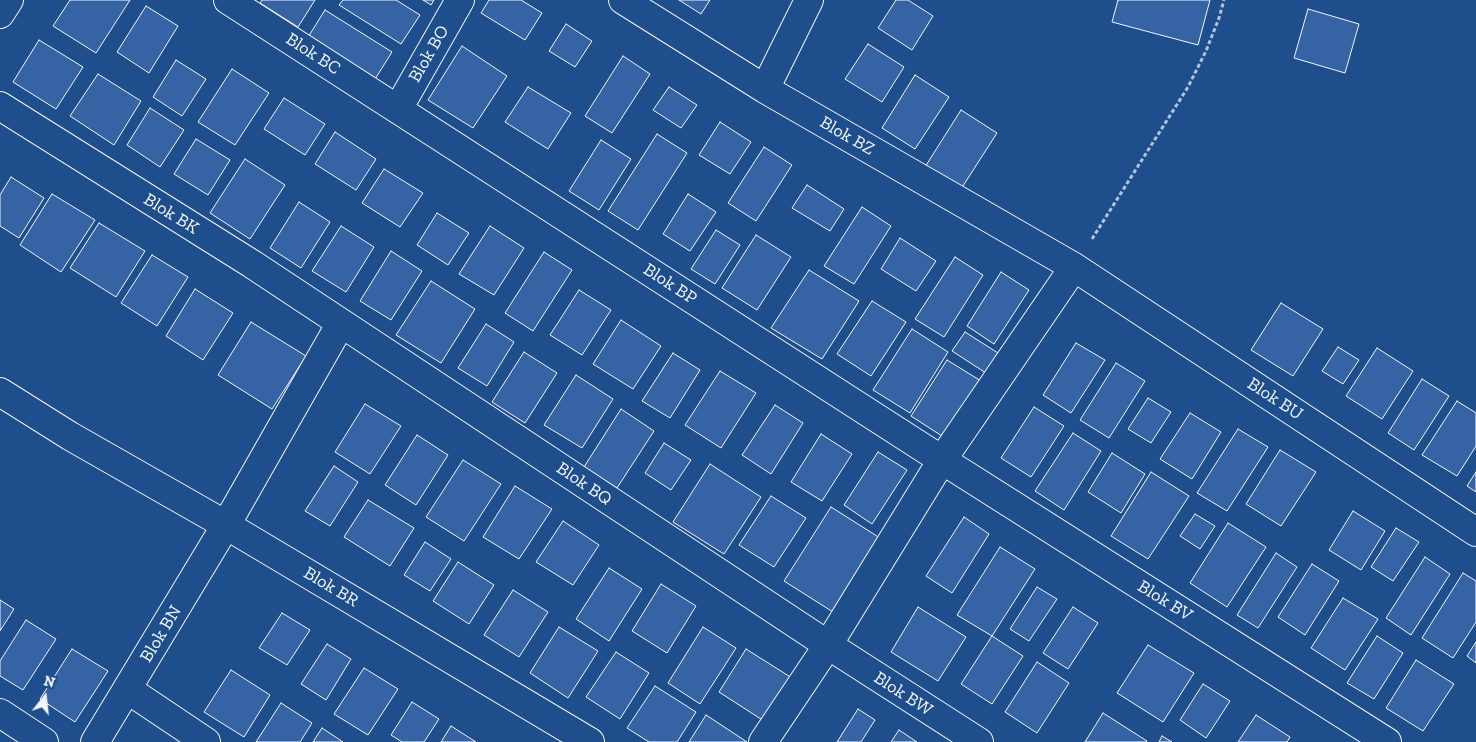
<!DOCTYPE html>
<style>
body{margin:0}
#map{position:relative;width:1476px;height:742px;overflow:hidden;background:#1f4e8c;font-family:"Zilla Slab",serif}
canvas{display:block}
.north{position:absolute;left:20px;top:672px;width:50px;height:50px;-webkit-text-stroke:4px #1f4e8c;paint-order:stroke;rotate:16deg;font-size:14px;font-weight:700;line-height:20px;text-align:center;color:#f2f6ff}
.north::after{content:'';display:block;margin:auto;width:18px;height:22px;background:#f2f6ff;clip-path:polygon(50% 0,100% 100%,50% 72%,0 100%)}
</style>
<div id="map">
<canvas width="1476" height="742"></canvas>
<div class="north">N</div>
</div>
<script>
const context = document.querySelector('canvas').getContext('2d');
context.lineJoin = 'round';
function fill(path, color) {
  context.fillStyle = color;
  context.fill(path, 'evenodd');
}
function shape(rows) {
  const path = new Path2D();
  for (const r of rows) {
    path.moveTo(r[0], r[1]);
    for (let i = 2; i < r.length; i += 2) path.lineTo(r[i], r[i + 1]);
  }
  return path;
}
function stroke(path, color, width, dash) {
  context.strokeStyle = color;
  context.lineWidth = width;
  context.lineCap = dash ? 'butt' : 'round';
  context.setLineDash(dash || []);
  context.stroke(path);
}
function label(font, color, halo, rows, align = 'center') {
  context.font = font + ' "Zilla Slab",serif';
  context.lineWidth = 4;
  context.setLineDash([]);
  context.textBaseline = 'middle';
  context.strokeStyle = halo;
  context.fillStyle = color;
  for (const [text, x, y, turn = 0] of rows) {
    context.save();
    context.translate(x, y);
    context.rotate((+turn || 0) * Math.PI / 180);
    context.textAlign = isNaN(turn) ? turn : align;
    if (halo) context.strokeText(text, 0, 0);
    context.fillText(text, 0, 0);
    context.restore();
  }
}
const building = shape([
 [70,0,130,0,96,53,53,26,70,0],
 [262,0,315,0,298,27,260,3,262,0],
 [343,0,396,0,420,15,401,44,339,5,343,0],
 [423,0,434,0,431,5,423,0],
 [489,0,521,0,542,13,525,40,481,13,489,0],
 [679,0,710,0,701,14,679,0],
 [896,0,908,0,933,16,912,50,878,28,896,0],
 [1118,0,1210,0,1198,45,1112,22,1118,0],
 [146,6,178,26,149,73,117,52,146,6],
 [1308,9,1359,24,1345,73,1294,58,1308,9],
 [325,10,392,52,372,84,305,42,325,10],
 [566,24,592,41,575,67,549,51,566,24],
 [39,40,83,67,56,109,13,82,39,40],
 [868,44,904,67,882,102,845,79,868,44],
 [462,46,507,76,473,128,428,100,462,46],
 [623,56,650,74,612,133,585,116,623,56],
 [176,60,206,79,182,116,153,97,176,60],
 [232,69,269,93,235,145,198,122,232,69],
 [98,74,141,101,114,145,70,116,98,74],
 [915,75,949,97,915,149,882,128,915,75],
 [528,87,571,113,548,149,505,122,528,87],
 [669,87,697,105,681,128,653,110,669,87],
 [284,98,325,124,305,155,264,129,284,98],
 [150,108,184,130,160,167,127,145,150,108],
 [961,110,997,133,961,189,925,167,961,110],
 [720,122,751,142,730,174,699,155,720,122],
 [335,132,376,159,356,190,315,164,335,132],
 [657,134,687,153,638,230,608,211,657,134],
 [196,139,230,160,208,195,174,174,196,139],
 [601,140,631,159,599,210,569,191,601,140],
 [764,147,792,165,756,221,728,203,764,147],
 [245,159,285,185,250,239,210,213,245,159],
 [384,169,423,193,400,227,362,203,384,169],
 [11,177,44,198,19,238,0,226,0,195,11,177],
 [807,185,844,209,830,231,792,208,807,185],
 [52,194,95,220,61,272,20,245,52,194],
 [688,194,716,212,690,251,663,234,688,194],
 [299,202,330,222,301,268,270,248,299,202],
 [862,207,891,226,854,284,824,266,862,207],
 [437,213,469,233,448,265,417,245,437,213],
 [99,223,145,251,116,297,70,268,99,223],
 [341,226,374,247,346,292,312,271,341,226],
 [490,226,524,248,494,295,459,274,490,226],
 [716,230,740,245,715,284,691,269,716,230],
 [756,235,791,257,757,310,722,288,756,235],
 [900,238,936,261,916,291,881,269,900,238],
 [391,251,422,271,391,320,360,301,391,251],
 [544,252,572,270,533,331,505,313,544,252],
 [152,255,188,277,157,326,121,303,152,255],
 [955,257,983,275,944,337,915,319,955,257],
 [809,270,859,301,822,359,771,328,809,270],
 [1001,272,1029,290,994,344,967,326,1001,272],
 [431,281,475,309,441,363,396,335,431,281],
 [195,289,233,313,203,360,166,336,195,289],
 [579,290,611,310,582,355,550,335,579,290],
 [872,301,906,322,871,376,837,354,872,301],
 [1281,303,1323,329,1293,376,1251,350,1281,303],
 [621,320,661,346,633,389,593,364,621,320],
 [251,322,306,356,272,409,218,375,251,322],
 [486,324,514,342,487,386,458,368,486,324],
 [912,329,948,352,910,413,873,390,912,329],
 [965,332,998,353,986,373,952,351,965,332],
 [1076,343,1105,360,1071,413,1043,395,1076,343],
 [1338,347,1359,360,1343,384,1322,371,1338,347],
 [1377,348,1413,371,1382,419,1346,396,1377,348],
 [524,352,557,373,525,423,492,402,524,352],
 [673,353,700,370,670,418,642,401,673,353],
 [947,360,981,381,945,438,911,416,947,360],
 [1116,363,1145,381,1109,438,1080,420,1116,363],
 [720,371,756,393,721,448,685,425,720,371],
 [576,375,613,399,582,448,544,425,576,375],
 [1422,379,1449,396,1414,450,1388,433,1422,379],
 [1148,398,1171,412,1151,443,1128,429,1148,398],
 [1457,401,1476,413,1476,446,1457,476,1422,455,1457,401],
 [365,404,401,426,370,474,335,452,365,404],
 [775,405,803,423,771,474,742,455,775,405],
 [1034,407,1064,426,1031,477,1001,458,1034,407],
 [621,409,654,431,617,488,584,467,621,409],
 [1190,413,1221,432,1192,479,1160,459,1190,413],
 [1238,429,1268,447,1227,511,1197,493,1238,429],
 [1073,433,1101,451,1064,510,1035,491,1073,433],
 [821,434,852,454,822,501,791,482,821,434],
 [417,435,448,455,416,505,385,485,417,435],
 [664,443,691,460,671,490,645,473,664,443],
 [1280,450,1316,472,1281,526,1246,504,1280,450],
 [878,452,907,470,872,524,844,505,878,452],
 [1112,453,1145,474,1121,513,1088,492,1112,453],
 [463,460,501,484,464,541,426,517,463,460],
 [710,464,761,497,724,554,673,522,710,464],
 [334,466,358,482,330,526,305,511,334,466],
 [1151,472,1189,496,1148,559,1111,536,1151,472],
 [1476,472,1476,492,1467,486,1476,472],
 [515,486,552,509,519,559,483,537,515,486],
 [771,496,806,518,774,567,739,545,771,496],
 [368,500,414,528,390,566,344,537,368,500],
 [831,507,880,538,833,612,784,581,831,507],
 [1353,511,1385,531,1361,570,1329,550,1353,511],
 [1195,514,1215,526,1200,549,1180,536,1195,514],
 [964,517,989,534,952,593,926,576,964,517],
 [563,521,599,545,573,585,536,562,563,521],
 [1228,523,1266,547,1227,607,1190,583,1228,523],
 [1396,528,1419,542,1393,581,1371,567,1396,528],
 [425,542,451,559,430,591,404,575,425,542],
 [1000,547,1035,569,992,636,957,615,1000,547],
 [1276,553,1297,567,1258,628,1237,615,1276,553],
 [1425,557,1450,574,1411,635,1386,618,1425,557],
 [458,562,494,585,469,624,433,601,458,562],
 [1312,564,1339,581,1305,635,1278,617,1312,564],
 [609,568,642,589,609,641,576,619,609,568],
 [1463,573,1476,581,1476,622,1453,658,1422,638,1463,573],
 [661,584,696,606,667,653,632,631,661,584],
 [1037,587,1057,599,1029,641,1010,629,1037,587],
 [513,590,548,612,519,657,484,635,513,590],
 [1343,598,1378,619,1345,670,1311,648,1343,598],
 [0,600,14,609,0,631,0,600],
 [918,607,966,637,938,681,891,652,918,607],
 [1073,607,1098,623,1068,669,1043,653,1073,607],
 [282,613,310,630,287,665,259,648,282,613],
 [26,620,56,639,23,690,0,676,0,661,26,620],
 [559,627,598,651,568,698,530,673,559,627],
 [703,627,736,648,700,704,668,683,703,627],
 [992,636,1023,656,992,704,961,684,992,636],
 [1377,636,1403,653,1374,699,1347,683,1377,636],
 [1476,642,1476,663,1467,656,1476,642],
 [327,644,351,659,326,700,301,684,327,644],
 [1148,645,1194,673,1163,722,1117,693,1148,645],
 [72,649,108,671,75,722,40,699,72,649],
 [746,649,792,678,764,721,719,692,746,649],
 [616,652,649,673,620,719,586,697,616,652],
 [1416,660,1454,684,1423,731,1386,708,1416,660],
 [1037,662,1069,683,1037,733,1005,712,1037,662],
 [364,668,398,689,368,735,334,714,364,668],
 [231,670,270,695,244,737,204,712,231,670],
 [1203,684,1230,701,1206,738,1180,720,1203,684],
 [655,686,696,712,677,742,649,742,627,728,655,686],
 [412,702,439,719,424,742,402,742,391,735,412,702],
 [281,703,312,723,300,742,256,742,281,703],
 [858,709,875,720,861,742,837,742,858,709],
 [1103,713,1147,741,1146,742,1085,742,1103,713],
 [706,715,747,742,689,742,706,715],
 [1256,715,1290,737,1287,742,1238,742,1256,715],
 [451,726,476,742,441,742,451,726],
 [322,728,343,742,313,742,322,728],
 [899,730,917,742,891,742,899,730],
 [1162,736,1172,742,1159,742,1162,736]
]);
fill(building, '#3563a3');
stroke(building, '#f2f6ff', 1);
const street = shape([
 [228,0,942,460,1387,742],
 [623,0,765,89,1074,267,1476,532],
 [0,14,9,0],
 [765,89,809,0],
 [0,106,252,264,828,645,979,742],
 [398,109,460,0],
 [0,392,70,436,226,525,590,742],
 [127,689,206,742],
 [0,713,44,742],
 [95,742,226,525,341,323],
 [763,742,828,645,942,460,1074,267]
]);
stroke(street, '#f2f6ff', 30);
stroke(shape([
 [1092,239,1188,87,1206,51,1219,18,1224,0]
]), '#b3c4dc', 3, [4, 2.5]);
stroke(street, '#1f4e8c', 28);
label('18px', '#f2f6ff', '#1f4e8c', [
 ["Blok BC",313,54,33],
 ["Blok BO",429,54,-60],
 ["Blok BZ",847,136,30],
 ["Blok BK",171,214,32],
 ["Blok BP",670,284,33],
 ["Blok BU",1275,399,33],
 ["Blok BQ",584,484,34],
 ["Blok BR",331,587,31],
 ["Blok BV",1165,601,32],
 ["Blok BN",161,634,-59],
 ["Blok BW",903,694,33]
]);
</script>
